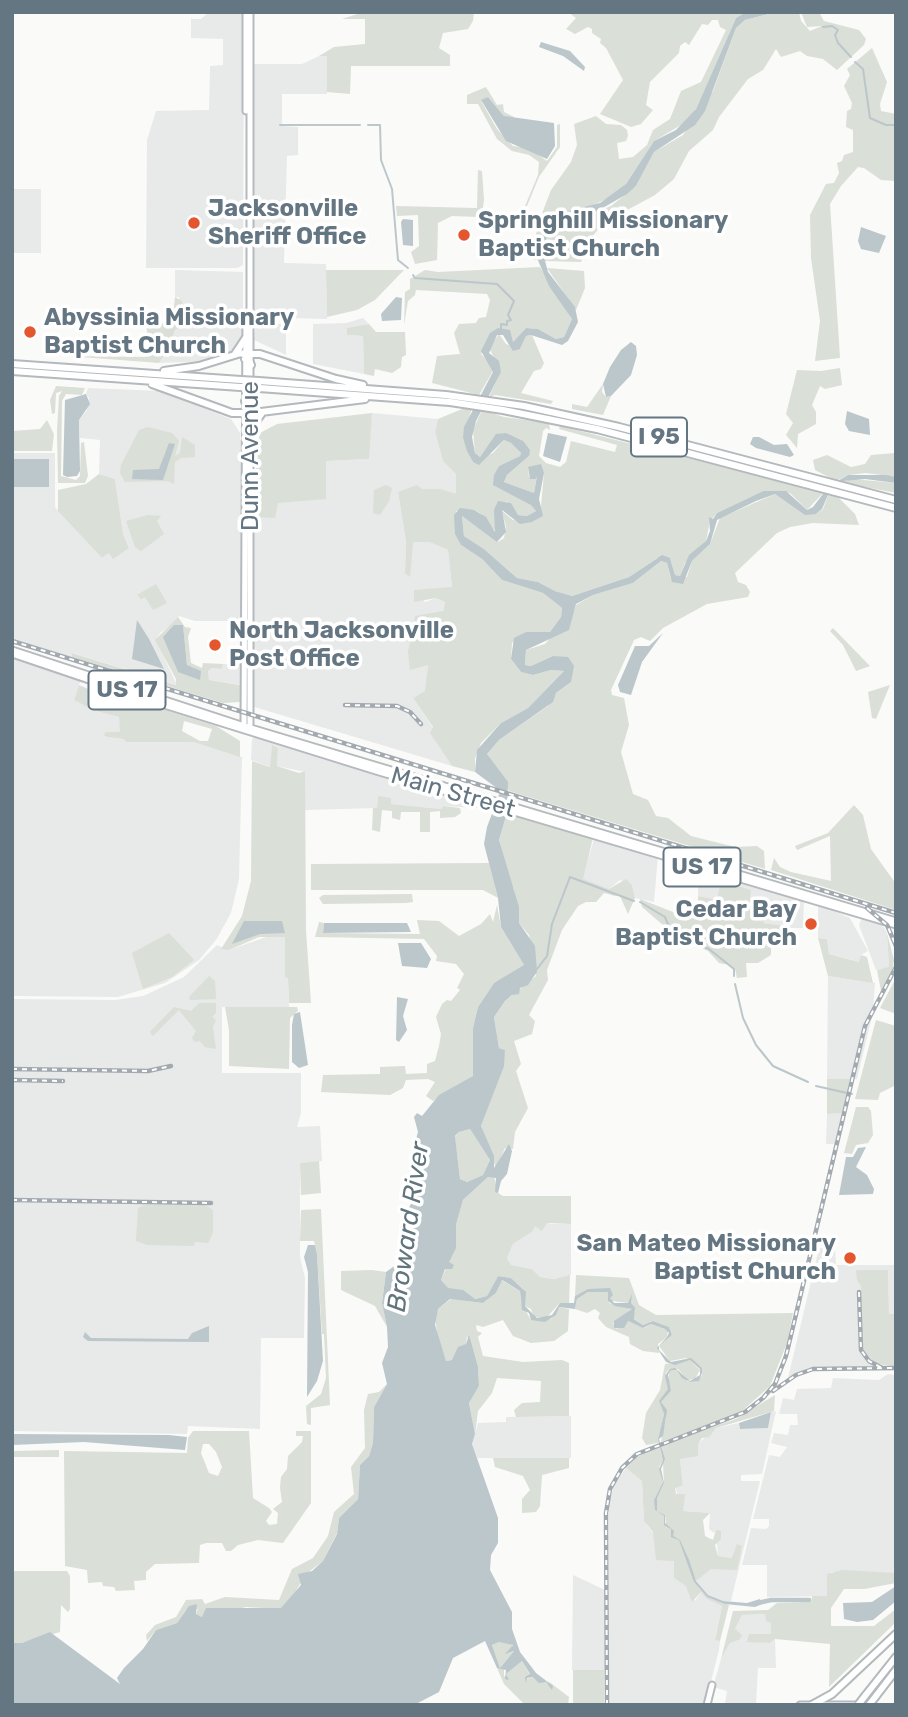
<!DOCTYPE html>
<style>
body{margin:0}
#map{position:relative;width:908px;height:1717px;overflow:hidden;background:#fafaf8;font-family:Rubik,sans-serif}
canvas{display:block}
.frame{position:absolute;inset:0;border:14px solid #657683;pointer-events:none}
</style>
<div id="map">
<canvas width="908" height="1717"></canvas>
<div class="frame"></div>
</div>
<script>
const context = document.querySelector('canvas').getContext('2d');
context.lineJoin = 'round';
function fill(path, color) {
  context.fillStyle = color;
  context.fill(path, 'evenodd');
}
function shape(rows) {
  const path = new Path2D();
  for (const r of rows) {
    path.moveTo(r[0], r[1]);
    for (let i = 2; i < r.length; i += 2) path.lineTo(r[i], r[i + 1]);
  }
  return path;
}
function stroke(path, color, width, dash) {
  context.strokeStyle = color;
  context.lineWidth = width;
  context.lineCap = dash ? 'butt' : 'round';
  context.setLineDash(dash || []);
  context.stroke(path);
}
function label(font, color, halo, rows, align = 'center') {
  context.font = font + ' Rubik,sans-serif';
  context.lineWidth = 7;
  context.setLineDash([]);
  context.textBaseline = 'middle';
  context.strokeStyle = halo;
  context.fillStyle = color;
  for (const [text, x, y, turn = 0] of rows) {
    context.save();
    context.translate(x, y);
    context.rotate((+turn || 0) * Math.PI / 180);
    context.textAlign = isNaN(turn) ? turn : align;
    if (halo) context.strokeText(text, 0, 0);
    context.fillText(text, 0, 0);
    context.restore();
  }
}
fill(shape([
 [209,12,244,12,243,265,237,268,146,268,147,140,156,111,209,110,210,66,223,65,223,39,191,38,191,19,201,19],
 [319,56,327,56,327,94,282,94,282,126,298,127,298,155,287,156,284,263,326,264,327,319,254,317,252,64,302,64],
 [12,189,41,189,41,253,12,253],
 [175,270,243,272,243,341,236,351,213,361,159,363,169,348,175,330,187,325,182,321,179,297,175,297],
 [363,318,369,324,348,328,347,335,363,336,364,374,313,364,313,324,346,323],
 [256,324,286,324,286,355,254,340],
 [88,388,161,391,231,419,240,433,240,440,243,440,243,621,195,621,179,616,173,624,160,633,156,640,177,685,73,653,72,657,12,639,12,453,55,453,55,507,102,558,109,553,129,548,123,534,115,479,99,474,100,440,80,438,79,420,87,410,89,398,86,394],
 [372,413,438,419,435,432,443,461,456,473,456,495,441,489,398,492,406,542,405,573,413,542,429,542,448,550,452,588,414,590,425,602,436,598,445,602,428,664,426,691,413,698,433,728,431,734,452,766,251,706,252,516,256,517,278,503,326,461,368,459],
 [12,655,81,679,74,700,92,710,119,717,121,732,108,737,123,739,126,742,195,742,242,757,239,879,231,913,216,940,199,960,165,983,118,997,12,996],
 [223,664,242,664,242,685,209,680,208,671,212,668,222,669],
 [256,736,481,802,479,808,443,806,441,809,391,804,378,796,377,808,305,810,305,772,277,766,278,748,272,746,271,767,251,760,252,739],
 [595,836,658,855,654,902,635,898,632,885,620,880,609,889,582,879],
 [698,867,804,899,803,928,790,928,789,943,782,943,783,927,764,923,750,906,751,891,718,895,714,899,698,896],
 [818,904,850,918,868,951,861,955,860,962,829,954,827,939,818,938],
 [862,917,882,924,887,933,889,968,876,970,859,925],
 [269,936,285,937,285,977,288,977,289,1007,222,1007,222,1073,301,1073,301,1113,297,1127,320,1126,322,1161,300,1163,300,1257,305,1278,304,1338,261,1338,260,1429,188,1426,187,1434,12,1431,12,999,115,1000,143,996,184,977,217,945,229,950],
 [828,976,875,983,873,1012,857,1079,827,1079],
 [843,1113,835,1144,826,1144,827,1114],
 [537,1219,550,1224,571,1224,571,1275,554,1279,540,1277,532,1269,511,1265,507,1258,513,1244,532,1232],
 [819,1248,835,1248,836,1265,896,1265,896,1314,889,1314,888,1270,856,1270,861,1286,860,1341,878,1364,888,1367,810,1368,788,1378],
 [888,1374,896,1375,896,1573,832,1572,827,1575,827,1596,767,1597,767,1565,742,1565,751,1528,766,1529,769,1526,769,1519,753,1519,769,1455,780,1457,787,1447,771,1443,774,1433,788,1435,790,1425,798,1425,797,1414,779,1414,783,1398,794,1400,797,1389,831,1388,833,1378,879,1380],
 [776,1411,762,1474,741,1475,741,1481,760,1481,731,1601,722,1601,708,1595,696,1581,711,1568,732,1558,718,1556,716,1530,714,1533,709,1529,710,1513,683,1511,675,1487,683,1484,680,1459,716,1428,739,1423,740,1429,768,1428,771,1412],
 [571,1416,571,1458,477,1458,472,1444,478,1423,506,1422,506,1417],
 [626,1468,642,1481,644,1521,674,1561,674,1578,687,1586,695,1601,701,1592,722,1606,715,1639,720,1641,719,1650,705,1705,609,1705,609,1503,614,1485],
 [573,1575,605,1590,605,1670,572,1670],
 [765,1614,771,1623,771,1635,749,1634,746,1641,770,1643,775,1639,776,1668,758,1668,756,1704,725,1704,727,1691,713,1687,721,1659,730,1643,739,1640,735,1629,742,1615]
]), '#e8e9e9');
fill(shape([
 [364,12,474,12,473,21,468,29,443,33,439,48,450,55,450,66,351,66,350,94,327,92,327,56,319,56,334,47,365,44,365,19,342,19],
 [568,12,746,12,736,18,696,109,686,122,654,141,626,184,614,195,590,207,549,216,538,241,538,260,532,260,532,247,544,208,551,190,571,162,577,145,574,124,596,116,606,124,621,125,627,130,628,136,626,141,617,143,619,159,633,157,647,145,653,130,670,119,681,91,701,82,726,30,720,27,718,20,712,20,708,25,702,24,689,45,685,42,680,46,679,53,650,82,646,105,653,110,641,124,631,127,600,114,623,80,606,48,600,43,601,39,592,33,592,29,588,27,575,34,566,29,576,18],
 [776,12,799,12,801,21,810,31,822,26,807,27,801,12,819,12,824,21,859,30,866,39,864,45,837,70,823,59,807,56,800,51,781,57,776,49,763,70,748,79,719,117,713,130,689,151,674,179,655,195,603,223,592,237,581,262,545,261,547,235,555,222,594,213,611,206,636,186,654,152,683,135,713,91,736,28,745,20],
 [872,48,887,82,880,104,881,111,896,114,896,181,881,180,864,168,858,167,841,186,830,204,840,358,815,361,820,321,811,258,810,215,826,184,834,183,839,173,837,163,842,161,844,155,853,152,853,130,846,127,847,111,851,109,852,103,844,86,850,75,847,69],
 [486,87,497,105,503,104,504,112,514,117,514,120,504,116,488,97,481,101,497,129,513,146,529,148,547,161,557,147,557,125,560,124,560,147,539,177,527,206,525,206,538,175,539,162,529,155,512,151,497,139,478,104,467,104,467,95],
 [478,170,482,171,484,200,481,221,478,217,452,216,438,223,437,260,415,264,411,252,419,246,418,215,397,216,396,206,477,208],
 [540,267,572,319,564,337,556,339,538,329,526,328,513,342,498,328,481,354,491,364,493,371,479,395,432,383,437,356,460,354,454,333,459,324,476,323,479,318,486,317,490,300,487,294,416,290,415,295,408,301,404,325,405,292,410,289,410,279,425,270,438,272],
 [547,268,584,271,585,288,576,310],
 [326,270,404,270,375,300,357,310,327,317],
 [175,297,182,301,182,320,187,321,187,325,175,330,169,348,159,363,68,356,146,357,147,324,172,323],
 [369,324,376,332,405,332,406,355,402,357,401,367,392,373,375,369,374,376,364,374,363,336,347,335,347,328],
 [499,334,506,344,520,349,526,336,532,335,544,363,541,369,534,371,521,393,553,401,551,404,495,395,489,397,501,371,489,348],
 [840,368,842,385,825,389,820,386,812,405,816,412,816,424,798,434,797,448,786,435,793,423,786,414,797,370,821,371],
 [603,384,602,392,606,397,611,396,603,415,572,409,572,404,587,407],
 [56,386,85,388,82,395,66,394,62,401,61,476,76,480,80,476,81,443,84,442,88,476,85,483,58,483,57,431,59,396,62,391,56,393,55,413,52,414,50,400],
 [472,408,463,438,473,462,493,453,504,440,511,443,521,453,520,456,499,466,495,474,502,489,531,504,536,511,527,516,518,515,506,501,495,521,496,532,480,513,474,510,456,511,461,545,482,559,502,580,543,593,562,608,561,617,550,632,526,632,512,643,511,659,521,672,533,675,551,670,564,671,528,708,501,723,481,743,475,758,475,772,452,766,430,733,433,727,413,698,425,691,428,665,410,670,408,652,415,616,443,611,445,602,436,598,414,602,414,590,452,587,448,550,429,542,413,542,410,577,405,573,406,542,398,492,417,485,422,489,441,489,456,494,456,474,443,461,435,432,438,419,462,409],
 [482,410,504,417,549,423,550,430,546,428,543,431,539,456,546,463,560,467,566,462,571,441,615,452,617,445,559,429,560,426,824,492,807,510,790,493,763,491,717,513,710,521,706,541,685,563,680,576,675,575,670,558,657,558,629,577,572,596,555,591,538,582,517,578,484,549,464,536,462,516,498,542,504,538,506,526,501,510,513,520,532,522,540,517,544,473,528,467,529,477,537,475,534,493,504,482,507,475,529,456,506,433,496,435,480,457,475,453,473,430],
 [372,413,369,459,326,461,326,499,278,503,275,518,256,517,256,450,260,433,277,424],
 [47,420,54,434,52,451,12,451,12,431,40,429],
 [148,427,172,433,179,441,175,456,180,453,182,437,195,445,195,457,181,458,175,462,174,484,168,481,125,482,120,473,121,465,139,430],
 [896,453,896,477,866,473,848,475,836,481,815,470,813,460,827,455,851,467,865,464,871,455],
 [99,474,115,479,123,534,129,548,113,559,109,553,102,558,58,511,58,490,86,484],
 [853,479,896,483,896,493,840,482],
 [386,485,392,488,389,501,380,515,373,513,374,490],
 [829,493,836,495,855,514,859,525,813,523,790,527,777,533,735,573,738,582,746,585,750,592,748,597,707,604,663,628,650,641,641,637,634,640,611,690,612,695,624,698,629,725,621,752,633,794,648,800,656,816,668,818,691,836,735,847,757,846,764,851,765,869,509,791,487,754,499,740,548,706,556,693,571,682,564,658,553,656,531,666,525,665,526,650,545,644,574,611,576,605,593,595,633,583,661,561,667,563,671,579,687,577,692,561,710,544,720,518,775,494,805,514,816,514,823,509],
 [148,515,161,516,157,521,164,534,141,551,135,547,126,521],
 [156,584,167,603,153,610,145,597,141,599,137,595],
 [178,617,185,627,191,628,188,637,191,663,202,668,203,663,223,664,222,669,212,668,208,671,209,680,240,685,240,702,223,703,72,657,72,653,176,685,176,679,155,640],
 [183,626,187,665,191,669,178,672,172,657],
 [833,628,870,666,856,671,843,645,830,631],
 [79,685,107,697,131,699,216,726,240,741,240,757,194,742,126,742,123,739,108,737,104,735,106,732,120,732,119,717,92,710,74,700],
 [184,721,212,729,208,741,200,741,182,731],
 [890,685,876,719,872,718,868,692],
 [272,745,278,748,277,766,299,773,305,771,306,931,311,1003,289,1003,288,978,285,977,285,937,259,937,229,950,221,949,242,916,251,881,252,761,270,767],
 [378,796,391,798,391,804,441,809,443,806,460,808,461,813,455,817,440,818,440,811,430,812,430,832,420,832,420,812,401,812,400,820,392,818,392,811,382,810,380,832,372,830,373,808,377,808],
 [854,805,863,815,871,849,896,884,896,910,771,870,774,858,780,867,791,872,831,881,830,836,797,850,795,846,828,833],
 [507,813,593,838,583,879,609,889,626,879,632,885,635,898,628,914,619,894,615,896,604,893,596,902,586,902,578,906,562,930,547,970,548,980,529,1015,535,1021,532,1034,514,1041,521,1064,516,1071,528,1108,515,1132,513,1149,505,1148,496,1168,481,1126,502,1069,505,1050,499,1048,494,1017,505,1001,536,976,529,935,519,923,514,889,509,880,499,840],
 [489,863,498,898,483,890,311,890,311,864],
 [721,881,751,890,750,906,763,911,764,923,783,926,782,943,771,942,771,955,758,963,746,963,747,977,737,978,735,969,730,965,719,963,708,951,677,937,642,907,640,899,673,912,692,914,698,908,698,896,714,899,718,895],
 [412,894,413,902,406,903,323,904,319,898,323,895],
 [497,905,501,927,524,965,523,969,494,983,478,1007,473,1028,476,1071,473,1076,433,1101,426,1096,435,1082,428,1079,406,1080,403,1088,390,1095,321,1092,323,1075,380,1074,380,1067,405,1066,406,1074,427,1073,427,1064,435,1061,439,1046,441,1034,436,1017,442,1004,447,1000,451,1001,460,990,457,988,464,974,456,964,436,961,437,956,424,939,315,937,319,922,324,923,323,933,420,934,417,920,439,921,459,936,481,924,490,914,493,922],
 [169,933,194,960,172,977,143,989,132,953],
 [887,933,894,960,892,974,881,991,877,970,889,967],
 [818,938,827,939,829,954,859,962,861,955,867,957,873,983,828,976],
 [209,976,215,981,216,999,190,1000,189,997],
 [896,978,896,1014,880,1008],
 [199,1003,216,1003,216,1013,212,1017,216,1020,213,1027,216,1049,205,1047,200,1041,195,1042,192,1038,196,1031,179,1010,153,1036,150,1032,174,1007,191,1011],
 [225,1007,297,1007,298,1011,290,1018,289,1069,229,1066,229,1030],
 [876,1020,896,1026,896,1085,880,1093,878,1100,855,1099],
 [827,1079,850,1079,843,1113,827,1114],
 [856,1107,868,1107,871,1111,873,1135,868,1143,856,1145,852,1154,844,1153],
 [470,1129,490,1160,483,1175,467,1182,460,1179,455,1137,459,1132],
 [319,1161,321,1193,301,1195,300,1163],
 [494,1176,498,1193,503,1196,571,1196,571,1224,547,1223,542,1231,535,1226,532,1232,513,1244,507,1258,511,1265,532,1269,540,1277,554,1279,570,1275,569,1305,560,1303,546,1318,534,1317,531,1309,525,1306,523,1289,511,1278,498,1276,487,1296,474,1299,447,1288,441,1280,453,1252,456,1225,463,1200,488,1177],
 [144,1205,205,1205,213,1210,213,1233,208,1243,195,1242,194,1246,147,1245,136,1241,138,1208],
 [321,1209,330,1405,311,1408,311,1425,307,1424,306,1406,321,1394,326,1378,324,1334,322,1334,317,1254,314,1241,300,1241,301,1210],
 [372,1270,386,1272,382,1302,387,1327,375,1306,341,1290,341,1271],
 [856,1270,888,1270,889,1314,896,1314,896,1367,878,1364,863,1352,860,1341,861,1286,857,1280],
 [576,1275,629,1278,639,1305,656,1315,793,1313,787,1343,770,1386,741,1412,661,1442,666,1418,661,1402,671,1391,668,1380,670,1370,678,1370,688,1382,698,1381,702,1375,701,1367,686,1358,670,1361,659,1346,672,1335,669,1327,653,1321,643,1325,632,1317,635,1311,629,1303,611,1301,608,1289,589,1289,575,1296],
 [501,1280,520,1291,521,1303,531,1320,551,1319,559,1307,569,1309,568,1331,554,1341,531,1343,513,1336,503,1320,483,1327,476,1325,477,1331,482,1333,478,1337,483,1356,523,1362,562,1360,569,1363,569,1416,516,1417,514,1410,522,1403,540,1402,541,1381,497,1378,492,1393,478,1411,475,1434,469,1403,479,1386,478,1367,467,1336,466,1344,452,1360,446,1361,438,1341,435,1317,438,1309,451,1299,483,1303,496,1293],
 [588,1292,608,1292,609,1303,632,1309,613,1323,617,1329,628,1321,644,1328,651,1324,668,1330,667,1337,658,1344,659,1353,643,1351,630,1344,629,1337,606,1327,598,1318,600,1313,595,1309,587,1313,575,1309,577,1299],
 [690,1360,700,1370,695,1379,688,1380,678,1369,670,1369,666,1373,669,1389,660,1403,664,1414,658,1443,646,1445,642,1438,646,1413,660,1390,665,1364],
 [387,1384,374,1407,373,1443,369,1456,360,1465,358,1499,339,1518,337,1533,323,1561,306,1574,288,1604,281,1609,246,1607,202,1617,196,1614,198,1609,186,1610,177,1623,156,1630,147,1641,146,1635,155,1625,176,1617,186,1600,202,1599,205,1604,225,1597,279,1600,292,1569,313,1558,328,1536,334,1512,354,1494,351,1467,365,1448,364,1410,368,1394,379,1392],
 [775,1395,774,1411,716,1428,709,1437,702,1438,698,1444,698,1456,680,1459,683,1485,675,1488,676,1494,685,1494,683,1511,710,1513,703,1520,705,1536,713,1540,716,1530,721,1531,721,1539,715,1545,718,1556,732,1558,737,1544,742,1546,737,1570,711,1569,696,1581,690,1568,694,1582,707,1597,729,1605,720,1641,715,1640,722,1606,706,1598,701,1592,692,1602,686,1586,674,1578,674,1561,656,1560,653,1532,644,1521,642,1481,626,1468,637,1457,659,1445,663,1460,659,1467,663,1482,655,1498,655,1510,664,1516,664,1524,666,1524,665,1515,657,1511,656,1502,664,1483,662,1444,736,1419],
 [193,1431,249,1431,253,1498,269,1508,272,1512,266,1521,269,1525,277,1524,278,1513,273,1509,282,1502,280,1488,281,1477,287,1469,288,1456,302,1442,303,1436,296,1436,296,1431,311,1431,311,1503,283,1543,258,1540,238,1545,231,1551,226,1551,222,1543,206,1543,200,1545,199,1563,155,1564,146,1572,146,1580,134,1581,135,1590,116,1591,114,1587,103,1586,102,1582,88,1583,87,1570,65,1566,64,1451,187,1453,188,1438],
 [203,1444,209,1444,216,1452,222,1467,218,1476,209,1473,201,1453],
 [59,1450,59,1457,12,1457,12,1451],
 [493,1458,569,1458,569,1468,542,1475,540,1506,536,1512,522,1513,522,1499,530,1490,523,1476,495,1467],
 [842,1570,896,1573,896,1583,864,1589,844,1589,831,1608,831,1626,874,1626,896,1609,896,1622,829,1687,830,1644,775,1639,770,1643,746,1642,749,1634,771,1634,771,1623,766,1621,765,1614,742,1615,735,1629,742,1635,739,1640,730,1643,721,1659,733,1611,768,1610,777,1603,811,1602,812,1596,827,1596,827,1574],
 [12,1571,67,1571,70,1576,70,1609,68,1612,61,1605,60,1632,22,1643,12,1643],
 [499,1642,511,1643,513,1648,508,1653,514,1651,500,1668,492,1645],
 [522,1661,530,1675,528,1675,527,1679,533,1677,550,1684,548,1681,569,1697,568,1705,525,1705,504,1684,497,1668,504,1667,504,1676,507,1678,506,1674],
 [573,1670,604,1670,604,1705,573,1705]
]), '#dadfd7');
fill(shape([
 [746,12,776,12,745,20,736,28,705,111,695,125,654,152,636,186,627,194,594,213,555,222,547,235,544,257,548,272,575,307,578,322,568,341,562,345,531,335,526,336,520,349,513,351,503,335,497,335,489,353,499,361,501,372,476,421,472,437,475,453,480,457,496,434,506,433,523,441,530,450,529,456,507,475,504,482,534,493,537,476,536,479,530,479,528,467,541,464,544,473,539,499,543,516,532,522,520,524,502,510,506,532,497,542,462,516,464,536,484,549,517,578,538,582,555,591,572,596,629,577,662,555,670,558,675,575,680,576,689,555,706,541,710,531,709,517,713,519,717,513,763,491,786,491,807,510,813,507,829,486,848,475,886,475,896,477,896,483,865,479,843,481,828,495,822,509,816,514,805,515,775,494,756,501,717,520,710,544,692,561,683,584,672,582,667,563,661,561,633,583,593,595,576,604,569,630,526,650,525,665,531,666,553,656,568,657,574,666,571,682,556,693,553,702,499,740,487,754,508,782,507,813,499,840,519,907,519,923,535,946,537,972,528,985,520,988,519,994,512,995,505,1001,494,1017,499,1048,505,1050,504,1066,481,1126,494,1156,494,1168,509,1144,512,1151,507,1174,501,1181,498,1193,495,1192,496,1178,488,1177,463,1200,456,1225,456,1248,449,1262,454,1265,452,1269,445,1269,441,1280,448,1288,463,1290,475,1299,487,1296,498,1276,511,1278,526,1292,525,1306,537,1318,552,1315,560,1303,574,1303,575,1296,588,1289,610,1288,613,1295,610,1298,614,1303,628,1303,632,1294,631,1303,635,1308,634,1319,643,1325,653,1321,669,1327,672,1335,659,1346,659,1350,671,1362,691,1358,702,1368,702,1373,699,1381,690,1382,682,1378,677,1370,671,1370,668,1375,671,1391,661,1402,667,1410,663,1436,659,1439,665,1459,661,1469,664,1483,657,1499,657,1511,665,1515,665,1523,674,1531,673,1536,680,1540,689,1560,696,1581,708,1595,723,1601,747,1603,760,1599,762,1604,755,1607,725,1604,707,1597,694,1582,679,1540,671,1537,671,1529,664,1525,664,1516,655,1510,654,1500,663,1482,659,1469,663,1460,658,1440,664,1414,659,1401,668,1389,665,1376,670,1369,675,1368,690,1381,700,1375,700,1369,690,1360,675,1365,666,1362,657,1348,667,1337,669,1333,665,1329,651,1324,643,1328,628,1321,624,1328,614,1328,614,1321,632,1309,615,1306,608,1301,608,1292,588,1292,577,1299,575,1309,559,1307,556,1315,545,1322,531,1320,529,1313,522,1310,520,1291,502,1280,496,1293,483,1303,450,1299,438,1309,435,1325,446,1361,452,1360,458,1347,466,1344,469,1335,478,1367,479,1386,469,1403,475,1434,472,1444,498,1518,498,1543,491,1555,490,1570,512,1612,512,1629,520,1652,536,1673,553,1686,552,1690,546,1682,539,1683,533,1677,527,1678,526,1683,525,1677,530,1674,522,1661,506,1674,509,1680,505,1679,506,1670,497,1668,485,1641,453,1658,439,1692,414,1705,12,1705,12,1643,22,1643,50,1632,120,1684,117,1678,124,1668,143,1649,156,1630,177,1623,189,1606,197,1604,196,1614,202,1617,206,1608,281,1608,301,1585,298,1574,312,1571,323,1561,337,1534,339,1518,358,1499,360,1465,369,1456,373,1443,374,1407,387,1384,382,1363,388,1347,387,1327,382,1303,386,1272,400,1262,397,1251,406,1213,413,1200,412,1152,418,1132,414,1117,417,1113,422,1116,439,1095,473,1076,473,1028,478,1007,494,983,524,965,501,927,498,898,484,844,487,827,499,795,498,789,475,772,477,750,501,723,528,708,564,671,551,670,533,675,521,672,511,659,514,638,526,632,550,632,561,617,562,608,543,593,502,580,482,559,461,545,455,534,454,515,460,508,474,510,486,517,495,532,494,510,498,501,511,503,518,515,527,516,536,511,531,505,493,485,494,475,499,466,520,456,521,453,511,443,504,440,479,465,473,462,467,451,463,438,464,427,493,372,481,351,490,333,498,328,510,330,513,342,526,328,538,329,556,339,564,337,572,319,549,286,537,258,538,241,549,216,600,203,626,184,654,141,676,130,696,109,736,18],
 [470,1129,490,1160,483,1175,467,1182,460,1179,455,1136,459,1132],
 [499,1642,513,1645,505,1654,514,1651,500,1668,492,1645],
 [541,42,570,51,585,67,584,71,563,56,539,47],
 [488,97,504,116,554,123,555,146,547,159,506,141,481,100],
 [403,219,413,220,413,246,403,245,401,222],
 [861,227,886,236,879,253,861,249,858,241],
 [396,297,402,298,401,320,382,321,381,314],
 [631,342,636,346,637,355,631,375,611,396,606,397,603,384,610,367,621,350],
 [86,394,90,404,79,420,80,471,77,476,67,477,63,475,65,400],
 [847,411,869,419,870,435,849,431,845,424],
 [548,433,567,437,560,462,543,456],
 [753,437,759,437,774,445,787,444,794,455,790,457,756,448,750,444],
 [169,443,175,444,163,480,132,479,133,470,159,469],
 [12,459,49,459,49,487,12,487],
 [137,620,149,639,164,669,132,659],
 [174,625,183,625,187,665,201,671,200,680,178,672,163,637],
 [663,633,642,662,631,695,620,692,618,685,635,646,649,646],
 [244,921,282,921,285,933,260,934,232,944],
 [324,923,407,923,411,932,323,933],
 [398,943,421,943,431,959,427,968,402,966],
 [397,997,408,999,403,1016,407,1030,399,1042,396,1040],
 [300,1012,308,1065,299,1068,292,1062,292,1025,294,1014],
 [866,1147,856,1167,867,1175,874,1189,873,1194,839,1195,846,1157,853,1157,858,1148],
 [308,1245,315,1245,317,1254,323,1361,317,1381,307,1397,308,1272,304,1257],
 [209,1326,209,1342,88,1341,83,1337,85,1332,91,1338,188,1339,192,1333],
 [771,1412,768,1428,740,1429,739,1423],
 [12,1434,169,1435,187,1437,185,1450,84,1442,12,1445],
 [896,1586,896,1601,873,1620,857,1622,844,1619,843,1603,872,1602]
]), '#bbc7cb');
stroke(shape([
 [823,27,832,26,838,30,835,35,838,43,851,57],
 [855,62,863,69,870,118,886,125,896,125],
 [280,125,360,125],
 [368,125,380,125,381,160,392,189,398,260,408,268],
 [413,275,415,278,497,284,514,301,508,315,511,320,507,321,507,325,501,324,501,329],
 [640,902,665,917,672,934,709,949,734,969,734,976],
 [537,969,547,956,552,924,570,877,634,901],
 [735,984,743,1018,756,1045,773,1066,808,1082],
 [816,1086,847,1093],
 [851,1094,852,1094]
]), '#bbc7cb', 2);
stroke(shape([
 [758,1603,771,1600,809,1600]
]), '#bbc7cb', 4.5);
const major = shape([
 [246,111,246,12],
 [12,650,244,726,896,921],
 [12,654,145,699,376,771,896,925],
 [244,727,246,313],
 [250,729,250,12],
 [707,1705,712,1685],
 [800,1705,870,1705]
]);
const highway = shape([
 [235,354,245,339],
 [245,359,249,354,260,354,336,379,363,385],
 [12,364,241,380],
 [12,371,240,387],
 [164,371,199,366,241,353,247,356,251,365],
 [259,381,446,395,524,406,619,427,896,500],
 [152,384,232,413,245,413,250,409],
 [259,388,450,402,503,410,597,429,896,508],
 [245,401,248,411,253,413,365,399],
 [251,428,262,413],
 [865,1696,896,1657],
 [876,1696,896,1670],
 [812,1705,832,1694,896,1634]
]);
stroke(major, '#b5babe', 9);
stroke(highway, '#b4b9bd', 10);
stroke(major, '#fff', 5);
stroke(highway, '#fff', 6);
const rail = shape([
 [12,641,896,913],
 [345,705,397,706,410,712,421,724],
 [867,908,887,925,896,946],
 [12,1069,148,1071,171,1066],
 [12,1080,63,1081],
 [12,1200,211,1203],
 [859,1292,861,1350,869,1361,882,1368],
 [773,1391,796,1375,813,1369,896,1368],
 [607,1705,606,1513,610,1489,622,1468,637,1454,745,1412,763,1398,775,1384,786,1356,865,1026,896,967]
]);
stroke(rail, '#a2aab0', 4.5);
stroke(rail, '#fff', 2, [5]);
const highwayBridge = shape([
 [241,380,259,381],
 [240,387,259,388],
 [858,1705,865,1696],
 [869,1705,876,1696]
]);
stroke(highwayBridge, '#b4b9bd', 10, []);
stroke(highwayBridge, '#fff', 6);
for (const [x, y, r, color] of [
 [194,223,7,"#e4572e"],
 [464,235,7,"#e4572e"],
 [30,332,7,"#e4572e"],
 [215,645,7,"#e4572e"],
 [811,924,7,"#e4572e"],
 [850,1258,7,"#e4572e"]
]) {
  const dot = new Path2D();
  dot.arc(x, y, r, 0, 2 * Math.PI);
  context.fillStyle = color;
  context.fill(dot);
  stroke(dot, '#fff', 2.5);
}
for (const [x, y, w] of [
 [659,437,56],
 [127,690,77],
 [702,867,77]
]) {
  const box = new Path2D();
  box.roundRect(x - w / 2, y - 19.5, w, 39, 5);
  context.fillStyle = '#fff';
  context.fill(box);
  stroke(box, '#657683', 2);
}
label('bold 23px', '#657683', null, [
 ["I 95",659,437],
 ["US 17",127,690],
 ["US 17",702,867]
]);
label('bold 24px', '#657683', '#fff', [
 ["Jacksonville",208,209],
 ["Sheriff Office",208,237],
 ["Springhill Missionary",478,221],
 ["Baptist Church",478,249],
 ["Abyssinia Missionary",44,318],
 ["Baptist Church",44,346],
 ["North Jacksonville",229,631],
 ["Post Office",229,659],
 ["Cedar Bay",797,910,"right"],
 ["Baptist Church",797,938,"right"],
 ["San Mateo Missionary",836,1244,"right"],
 ["Baptist Church",836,1272,"right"]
], 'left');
label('24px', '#657683', '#fff', [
 ["Dunn Avenue",251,456,-90],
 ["Main Street",453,793,16]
]);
label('italic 26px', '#60757c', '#fff', [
 ["Broward River",409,1227,-82]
]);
</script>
